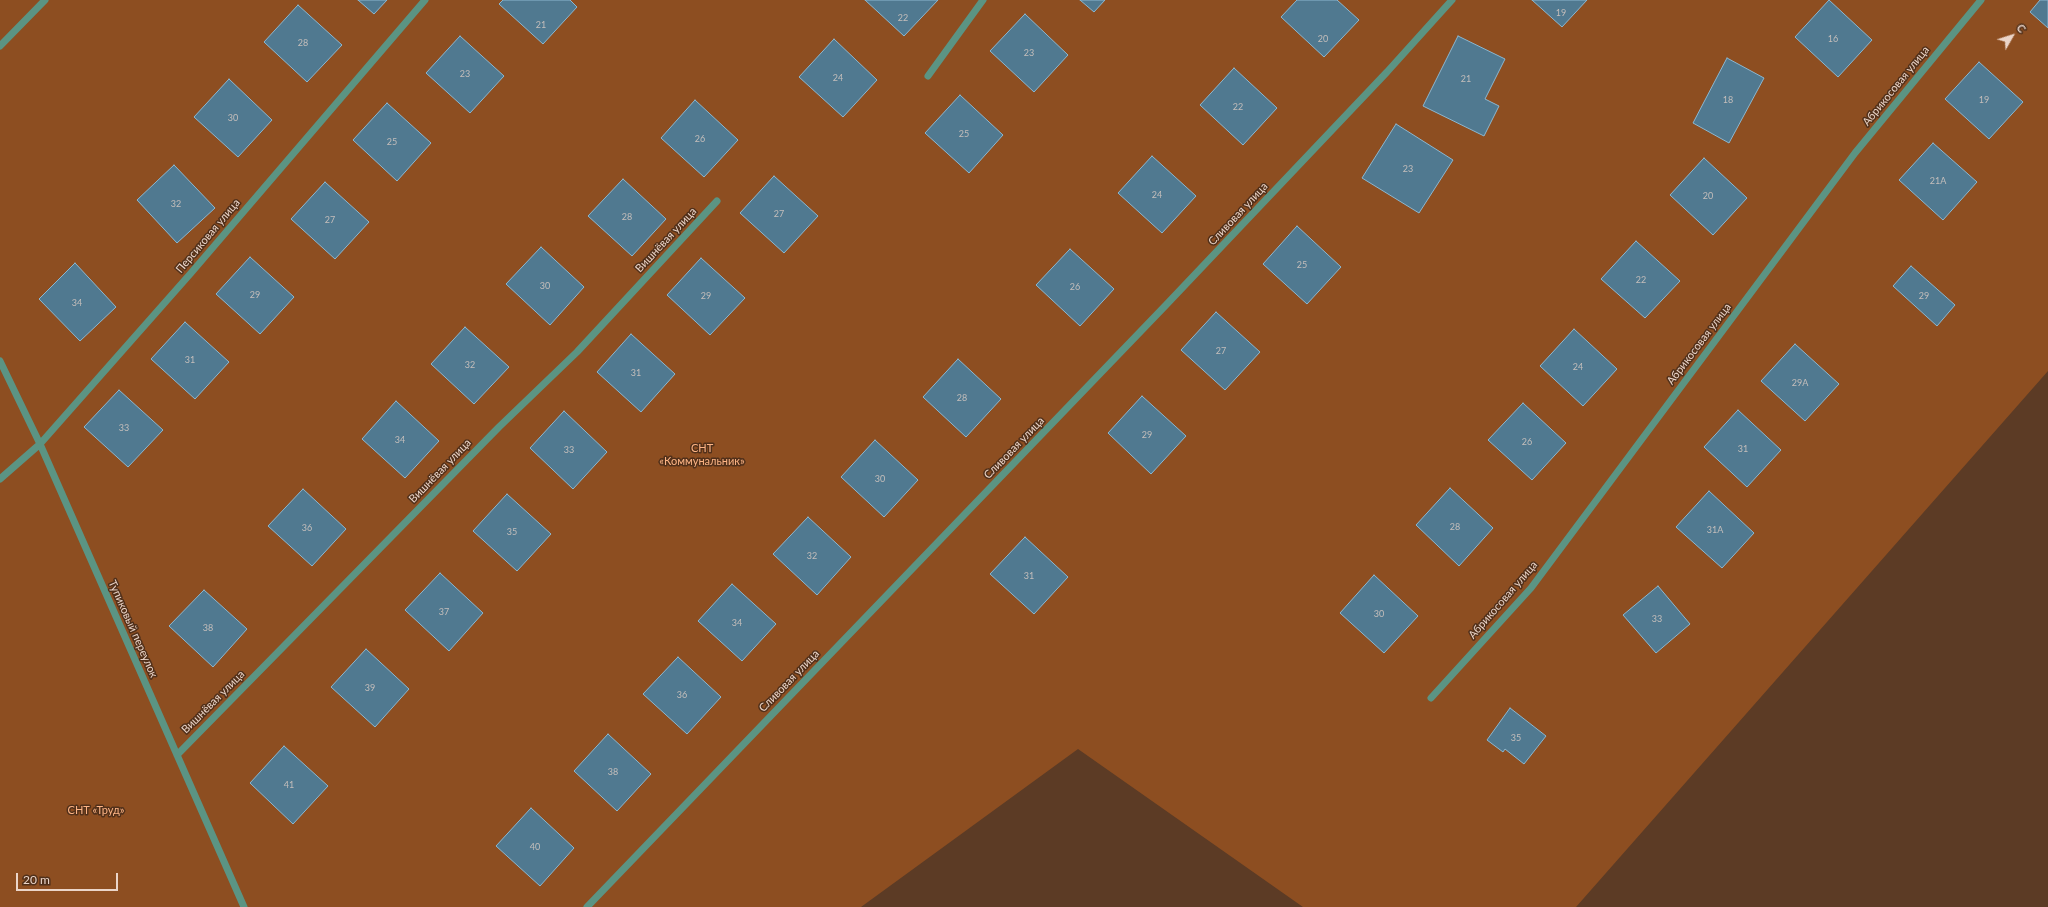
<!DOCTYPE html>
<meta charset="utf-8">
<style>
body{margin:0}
#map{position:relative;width:2048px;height:907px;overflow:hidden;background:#5c3b25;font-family:Lato,sans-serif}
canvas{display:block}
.north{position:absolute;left:1992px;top:16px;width:40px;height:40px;-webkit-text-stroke:3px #51301a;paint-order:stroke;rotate:51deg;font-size:11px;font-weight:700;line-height:16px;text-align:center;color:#ebd5c9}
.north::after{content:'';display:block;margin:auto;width:14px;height:18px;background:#ebd5c9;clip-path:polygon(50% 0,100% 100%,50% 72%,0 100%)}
.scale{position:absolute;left:16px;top:873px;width:102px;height:18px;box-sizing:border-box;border:2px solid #ebd5c9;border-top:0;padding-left:5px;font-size:12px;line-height:14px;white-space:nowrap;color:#ebd5c9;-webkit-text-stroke:3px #51301a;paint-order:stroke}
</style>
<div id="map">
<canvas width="2048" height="907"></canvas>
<div class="north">С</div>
<div class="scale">20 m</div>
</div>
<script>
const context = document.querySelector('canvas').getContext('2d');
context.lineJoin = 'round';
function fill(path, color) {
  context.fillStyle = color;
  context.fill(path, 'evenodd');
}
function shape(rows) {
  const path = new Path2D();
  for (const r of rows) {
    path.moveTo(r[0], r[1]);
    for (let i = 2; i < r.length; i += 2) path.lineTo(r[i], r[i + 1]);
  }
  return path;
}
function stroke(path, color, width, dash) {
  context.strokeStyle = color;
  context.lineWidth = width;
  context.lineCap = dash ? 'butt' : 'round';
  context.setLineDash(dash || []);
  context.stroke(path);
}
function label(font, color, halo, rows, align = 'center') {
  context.font = font + ' Lato,sans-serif';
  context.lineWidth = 3;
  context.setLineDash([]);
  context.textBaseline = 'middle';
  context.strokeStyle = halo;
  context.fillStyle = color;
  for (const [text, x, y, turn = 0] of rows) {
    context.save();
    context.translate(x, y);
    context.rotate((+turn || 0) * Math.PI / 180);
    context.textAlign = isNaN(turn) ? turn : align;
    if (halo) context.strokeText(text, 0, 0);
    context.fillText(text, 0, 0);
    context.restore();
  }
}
fill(shape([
 [0,0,2048,0,2048,371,1576,907,1303,907,1078,749,861,907,0,907]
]), '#8d4e21');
const building = shape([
 [358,0,387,0,374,14,358,0],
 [503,0,570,0,577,7,543,44,499,4,503,0],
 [865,0,938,0,904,36,865,0],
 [1080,0,1105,0,1094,12,1080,0],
 [1297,0,1337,0,1359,20,1324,57,1281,17,1297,0],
 [1532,0,1587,0,1562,27,1532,0],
 [1829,0,1872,40,1838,77,1795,37,1829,0],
 [2040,0,2048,0,2048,28,2030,12,2040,0],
 [298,5,342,45,307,82,264,42,298,5],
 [1025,14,1068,55,1034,92,990,51,1025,14],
 [460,36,504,76,470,113,426,73,460,36],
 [1458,36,1505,59,1485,99,1499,106,1484,136,1423,106,1458,36],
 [834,39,877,80,843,117,799,77,834,39],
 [1727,58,1764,78,1729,143,1693,123,1727,58],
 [1979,62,2023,102,1989,139,1945,99,1979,62],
 [1234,68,1277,108,1243,145,1200,105,1234,68],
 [229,79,272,120,238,157,194,117,229,79],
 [960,95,1003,135,969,173,925,133,960,95],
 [695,100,738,140,704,177,661,138,695,100],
 [387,103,431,143,397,181,353,140,387,103],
 [1396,124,1453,160,1419,213,1362,178,1396,124],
 [1933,143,1977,182,1943,220,1899,180,1933,143],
 [1152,156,1196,196,1162,233,1118,193,1152,156],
 [1704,158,1747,198,1713,235,1670,195,1704,158],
 [174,165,215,208,177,243,137,200,174,165],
 [774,176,818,216,784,253,740,213,774,176],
 [623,179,666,219,632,256,588,216,623,179],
 [325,182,369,222,335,259,291,219,325,182],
 [1297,226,1341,267,1307,304,1263,264,1297,226],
 [1636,241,1680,281,1645,318,1601,279,1636,241],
 [541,247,584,287,550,325,506,284,541,247],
 [1070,249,1114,289,1080,326,1036,285,1070,249],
 [250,257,294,297,260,334,216,294,250,257],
 [701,258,745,298,710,335,667,295,701,258],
 [75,263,116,307,80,341,39,299,75,263],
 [1911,266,1955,305,1937,326,1893,286,1911,266],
 [1216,312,1260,352,1225,390,1181,350,1216,312],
 [185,322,229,362,195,399,151,359,185,322],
 [465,327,509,367,474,404,431,364,465,327],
 [1574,329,1617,369,1583,406,1540,366,1574,329],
 [631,334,675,374,641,412,597,372,631,334],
 [1795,344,1839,384,1805,421,1761,381,1795,344],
 [958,359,1001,399,966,437,923,397,958,359],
 [119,390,163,430,128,467,84,427,119,390],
 [1142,396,1186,436,1151,474,1108,433,1142,396],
 [396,401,439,441,405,478,362,439,396,401],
 [1523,403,1566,443,1532,480,1488,440,1523,403],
 [1738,410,1781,450,1747,487,1704,447,1738,410],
 [564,411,607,452,573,489,530,448,564,411],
 [875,440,918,480,884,517,841,477,875,440],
 [1450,488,1493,528,1459,566,1416,525,1450,488],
 [303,489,346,529,312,566,268,526,303,489],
 [1709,491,1754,533,1722,568,1676,527,1709,491],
 [507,494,551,534,517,571,473,531,507,494],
 [808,517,851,557,817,595,773,554,808,517],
 [1025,537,1068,577,1034,614,990,574,1025,537],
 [440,573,483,613,449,651,405,610,440,573],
 [1374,575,1418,616,1384,653,1340,613,1374,575],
 [732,584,776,624,742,661,698,621,732,584],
 [1658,586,1690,624,1656,653,1623,615,1658,586],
 [204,590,247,629,213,667,169,626,204,590],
 [366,649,409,689,375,727,331,687,366,649],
 [678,657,721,697,687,734,643,694,678,657],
 [1510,708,1546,736,1524,764,1505,749,1503,752,1487,740,1510,708],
 [608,734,651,774,617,811,574,771,608,734],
 [284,746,328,786,293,824,250,783,284,746],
 [531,808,574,848,540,886,496,846,531,808]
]);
fill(building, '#507990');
stroke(building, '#8bb7d0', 1);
stroke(shape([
 [0,46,45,0],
 [928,76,983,0],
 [0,361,40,444,244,907],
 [0,479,40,444,191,273,425,0],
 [1431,698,1531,588,1855,153,1981,0],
 [177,755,499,427,577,352,717,201],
 [587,907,1166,305,1387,72,1452,0]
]), '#5b9483', 7);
label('9px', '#c4bebb', null, [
 ["19",1561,13],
 ["22",903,18],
 ["21",541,25],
 ["20",1323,39],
 ["16",1833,39],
 ["28",303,43],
 ["23",1029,53],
 ["23",465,74],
 ["24",838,78],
 ["21",1466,79],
 ["18",1728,100],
 ["19",1984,100],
 ["22",1238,107],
 ["30",233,118],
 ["25",964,134],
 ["26",700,139],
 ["25",392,142],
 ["23",1408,169],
 ["21А",1938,181],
 ["24",1157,195],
 ["20",1708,196],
 ["32",176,204],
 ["27",779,214],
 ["28",627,217],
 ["27",330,220],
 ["25",1302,265],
 ["22",1641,280],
 ["30",545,286],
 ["26",1075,287],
 ["29",255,295],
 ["29",706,296],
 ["29",1924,296],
 ["34",77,303],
 ["27",1221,351],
 ["31",190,360],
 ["32",470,365],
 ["24",1578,367],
 ["31",636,373],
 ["29А",1800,383],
 ["28",962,398],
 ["33",124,428],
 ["29",1147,435],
 ["34",400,440],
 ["26",1527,442],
 ["31",1743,449],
 ["33",569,450],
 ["30",880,479],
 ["28",1455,527],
 ["36",307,528],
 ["31А",1715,530],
 ["35",512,532],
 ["32",812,556],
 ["31",1029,576],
 ["37",444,612],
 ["30",1379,614],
 ["33",1657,619],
 ["34",737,623],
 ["38",208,628],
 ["39",370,688],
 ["36",682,695],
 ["35",1516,738],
 ["38",613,772],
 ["41",289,785],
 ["40",535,847]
]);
label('11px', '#ebd5c9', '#51301a', [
 ["Абрикосовая улица",1896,86,-51],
 ["Сливовая улица",1238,214,-47],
 ["Персиковая улица",208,236,-50],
 ["Вишнёвая улица",666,240,-47],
 ["Абрикосовая улица",1699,344,-53],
 ["Сливовая улица",1014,448,-46],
 ["Вишнёвая улица",440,471,-46],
 ["Абрикосовая улица",1503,600,-49],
 ["Тупиковый переулок",133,629,66],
 ["Сливовая улица",789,681,-46],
 ["Вишнёвая улица",213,702,-45]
]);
label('11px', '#fdb485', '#51301a', [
 ["СНТ",702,448],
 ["«Коммунальник»",702,461],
 ["СНТ «Труд»",96,810]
]);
</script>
